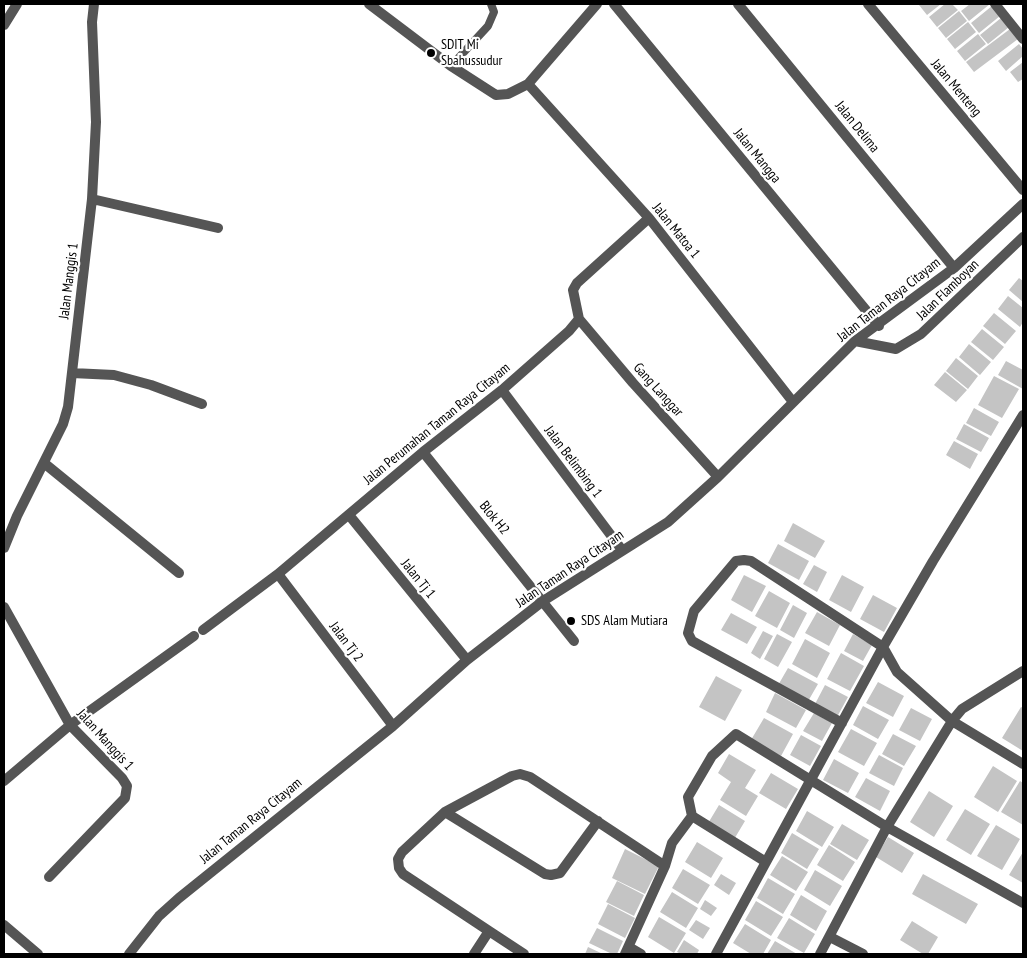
<!DOCTYPE html>
<style>
body{margin:0}
#map{position:relative;width:1027px;height:958px;overflow:hidden;background:#fff;font-family:"PT Sans Narrow",sans-serif}
canvas{display:block}
.frame{position:absolute;inset:0;border:5px solid #000;pointer-events:none}
</style>
<div id="map">
<canvas width="1027" height="958"></canvas>
<div class="frame"></div>
</div>
<script>
const context = document.querySelector('canvas').getContext('2d');
context.lineJoin = 'round';
function fill(path, color) {
  context.fillStyle = color;
  context.fill(path, 'evenodd');
}
function shape(rows) {
  const path = new Path2D();
  for (const r of rows) {
    path.moveTo(r[0], r[1]);
    for (let i = 2; i < r.length; i += 2) path.lineTo(r[i], r[i + 1]);
  }
  return path;
}
function stroke(path, color, width, dash) {
  context.strokeStyle = color;
  context.lineWidth = width;
  context.lineCap = dash ? 'butt' : 'round';
  context.setLineDash(dash || []);
  context.stroke(path);
}
function label(font, color, halo, rows, align = 'center') {
  context.font = font + ' "PT Sans Narrow",sans-serif';
  context.lineWidth = 4.5;
  context.setLineDash([]);
  context.textBaseline = 'middle';
  context.strokeStyle = halo;
  context.fillStyle = color;
  for (const [text, x, y, turn = 0] of rows) {
    context.save();
    context.translate(x, y);
    context.rotate((+turn || 0) * Math.PI / 180);
    context.textAlign = isNaN(turn) ? turn : align;
    if (halo) context.strokeText(text, 0, 0);
    context.fillText(text, 0, 0);
    context.restore();
  }
}
fill(shape([
 [920,4,941,4,927,15,919,5],
 [945,4,952,4,958,10,937,27,929,17],
 [970,4,990,4,969,21,961,11],
 [992,6,1000,16,979,33,971,23],
 [959,11,967,21,946,38,938,28],
 [1001,18,1009,27,988,44,980,35],
 [968,22,976,32,955,49,947,39],
 [1010,29,1018,39,974,72,966,62],
 [978,34,986,44,965,61,957,51],
 [1019,44,1023,49,1023,56,1006,71,998,61],
 [1023,62,1023,79,1018,82,1010,72],
 [1019,278,1023,281,1023,302,1009,290],
 [1008,296,1023,308,1023,322,1020,327,998,309],
 [994,313,1016,331,1005,344,983,326],
 [982,329,1004,347,993,360,971,342],
 [969,344,991,362,980,375,959,357],
 [956,358,978,376,968,389,946,371],
 [1006,361,1023,370,1023,389,998,375],
 [945,372,967,390,956,402,934,385],
 [994,376,1019,389,1002,418,978,405],
 [974,408,999,422,991,436,966,423],
 [964,424,989,438,981,452,956,439],
 [954,441,978,454,970,469,946,455],
 [793,523,825,541,815,558,784,541],
 [778,544,809,561,799,580,768,563],
 [814,565,827,572,817,592,803,584],
 [744,575,766,586,752,612,731,600],
 [842,575,864,587,851,612,829,600],
 [769,591,790,603,777,628,755,616],
 [873,595,897,608,884,632,860,619],
 [793,605,807,613,794,638,780,630],
 [817,612,840,625,829,646,805,633],
 [731,613,757,627,747,644,721,630],
 [763,631,773,636,760,659,751,653],
 [777,634,792,642,778,667,764,659],
 [853,634,872,645,863,661,844,651],
 [805,639,830,653,817,678,792,664],
 [841,653,864,666,850,691,827,679],
 [788,668,818,684,807,703,777,687],
 [716,676,742,690,725,721,699,707],
 [878,682,904,696,893,717,866,703],
 [825,685,848,697,837,717,815,704],
 [775,693,806,710,796,728,766,712],
 [863,706,889,720,878,739,853,725],
 [1021,707,1023,708,1023,751,1002,738],
 [911,708,932,719,920,741,899,730],
 [814,713,832,723,822,741,803,731],
 [764,718,793,734,781,756,751,740],
 [851,729,877,743,864,766,838,752],
 [893,734,916,746,904,766,882,754],
 [801,735,821,746,810,766,790,755],
 [729,754,756,770,745,788,758,796,746,816,720,800,731,782,718,773],
 [879,755,903,768,894,786,869,773],
 [834,759,859,773,848,793,823,780],
 [993,766,1017,781,998,812,974,797],
 [771,773,798,789,786,809,759,793],
 [866,778,890,791,880,811,855,797],
 [1020,781,1023,783,1023,825,1001,812],
 [929,791,953,806,934,837,910,822],
 [719,805,745,821,733,841,707,825],
 [965,809,990,824,971,855,946,840],
 [807,811,834,827,822,847,796,831],
 [842,824,869,840,857,860,830,844],
 [996,825,1020,839,1002,870,977,856],
 [792,833,819,849,807,869,781,853],
 [888,837,914,853,902,873,876,857],
 [697,842,723,858,711,878,685,862],
 [829,845,855,862,843,881,817,865],
 [625,849,659,866,645,894,612,878],
 [1023,852,1023,883,1009,875],
 [782,856,808,872,796,891,770,875],
 [683,869,710,885,698,904,672,888],
 [815,870,842,886,830,906,804,890],
 [721,874,736,883,729,895,714,885],
 [923,874,978,904,966,924,912,894],
 [768,878,795,894,783,914,757,898],
 [617,881,644,895,634,916,606,902],
 [672,892,698,908,686,928,660,912],
 [801,895,827,911,816,931,790,915],
 [705,900,717,908,711,916,700,909],
 [756,901,783,917,771,936,745,920],
 [608,904,635,918,625,938,598,924],
 [659,917,686,933,674,953,648,937],
 [789,918,815,934,804,953,777,938],
 [696,920,710,928,703,939,689,930],
 [912,921,938,937,928,954,923,954,900,940],
 [745,924,771,940,763,954,751,954,733,943],
 [597,928,623,941,617,954,612,954,589,943],
 [684,940,699,950,697,954,681,954,677,952],
 [775,941,797,954,767,954],
 [588,947,603,954,585,954]
]), '#c4c4c4');
stroke(shape([
 [451,66,488,26,494,12,491,4]
]), '#555', 8);
stroke(shape([
 [369,4,451,66,496,95,508,94,528,84,597,4],
 [614,4,879,326],
 [738,4,954,268],
 [868,4,1023,190],
 [995,4,1023,39],
 [4,25,17,4],
 [528,84,649,218,793,402],
 [92,199,218,228],
 [579,319,633,383,718,477],
 [855,341,896,349,921,334,1023,237],
 [72,373,114,375,151,385,202,404],
 [502,390,622,550],
 [423,452,574,641],
 [44,463,179,573],
 [349,515,467,660],
 [4,548,17,516,63,424,68,407,92,199,96,122,92,22,94,4],
 [278,574,393,726],
 [4,607,70,725,122,778,127,786,125,798,49,877],
 [203,630,278,574,423,452,502,390,569,331,579,319,573,290,577,283,649,218],
 [842,723,692,641,688,633,694,611,736,561,744,560,751,561,883,647,897,672,952,721,1023,764],
 [4,781,70,725,194,636],
 [445,812,545,874,551,875,560,873,598,821],
 [692,816,766,862,883,647,933,561,1023,415],
 [4,925,38,954],
 [489,931,524,954],
 [830,937,863,954],
 [629,947,641,954],
 [129,954,159,916,179,898,393,726,467,660,543,601,668,522,718,477,855,341,954,268,1023,204],
 [474,954,489,931,403,874,399,868,398,859,402,852,445,812,512,776,520,774,530,777,665,866],
 [625,954,665,866,672,843,692,816,688,797,712,756,736,734,887,827,1023,903],
 [716,954,766,862],
 [820,954,887,827,952,721,962,709,1023,671]
]), '#555', 10);
for (const [x, y, r, color] of [
 [431,53,5,"#000"],
 [571,621,5,"#000"]
]) {
  const dot = new Path2D();
  dot.arc(x, y, r, 0, 2 * Math.PI);
  context.fillStyle = color;
  context.fill(dot);
  stroke(dot, '#fff', 2);
}
label('14px', '#000', '#fff', [
 ["SDIT Mi",441,45],
 ["Sbahussudur",441,61],
 ["SDS Alam Mutiara",581,621]
], 'left');
label('14px', '#000', '#fff', [
 ["Jalan Menteng",956,88,50],
 ["Jalan Delima",857,127,51],
 ["Jalan Mangga",757,156,51],
 ["Jalan Matoa 1",676,231,51],
 ["Jalan Manggis 1",69,281,-83],
 ["Jalan Flamboyan",948,290,-44],
 ["Jalan Taman Raya Citayam",889,300,-38],
 ["Gang Langgar",658,390,48],
 ["Jalan Perumahan Taman Raya Citayam",437,424,-39],
 ["Jalan Belimbing 1",573,462,53],
 ["Blok H2",494,518,51],
 ["Jalan Taman Raya Citayam",570,569,-34],
 ["Jalan Tj 1",418,579,51],
 ["Jalan Tj 2",346,642,53],
 ["Jalan Manggis 1",105,740,48],
 ["Jalan Taman Raya Citayam",251,821,-39]
]);
</script>
